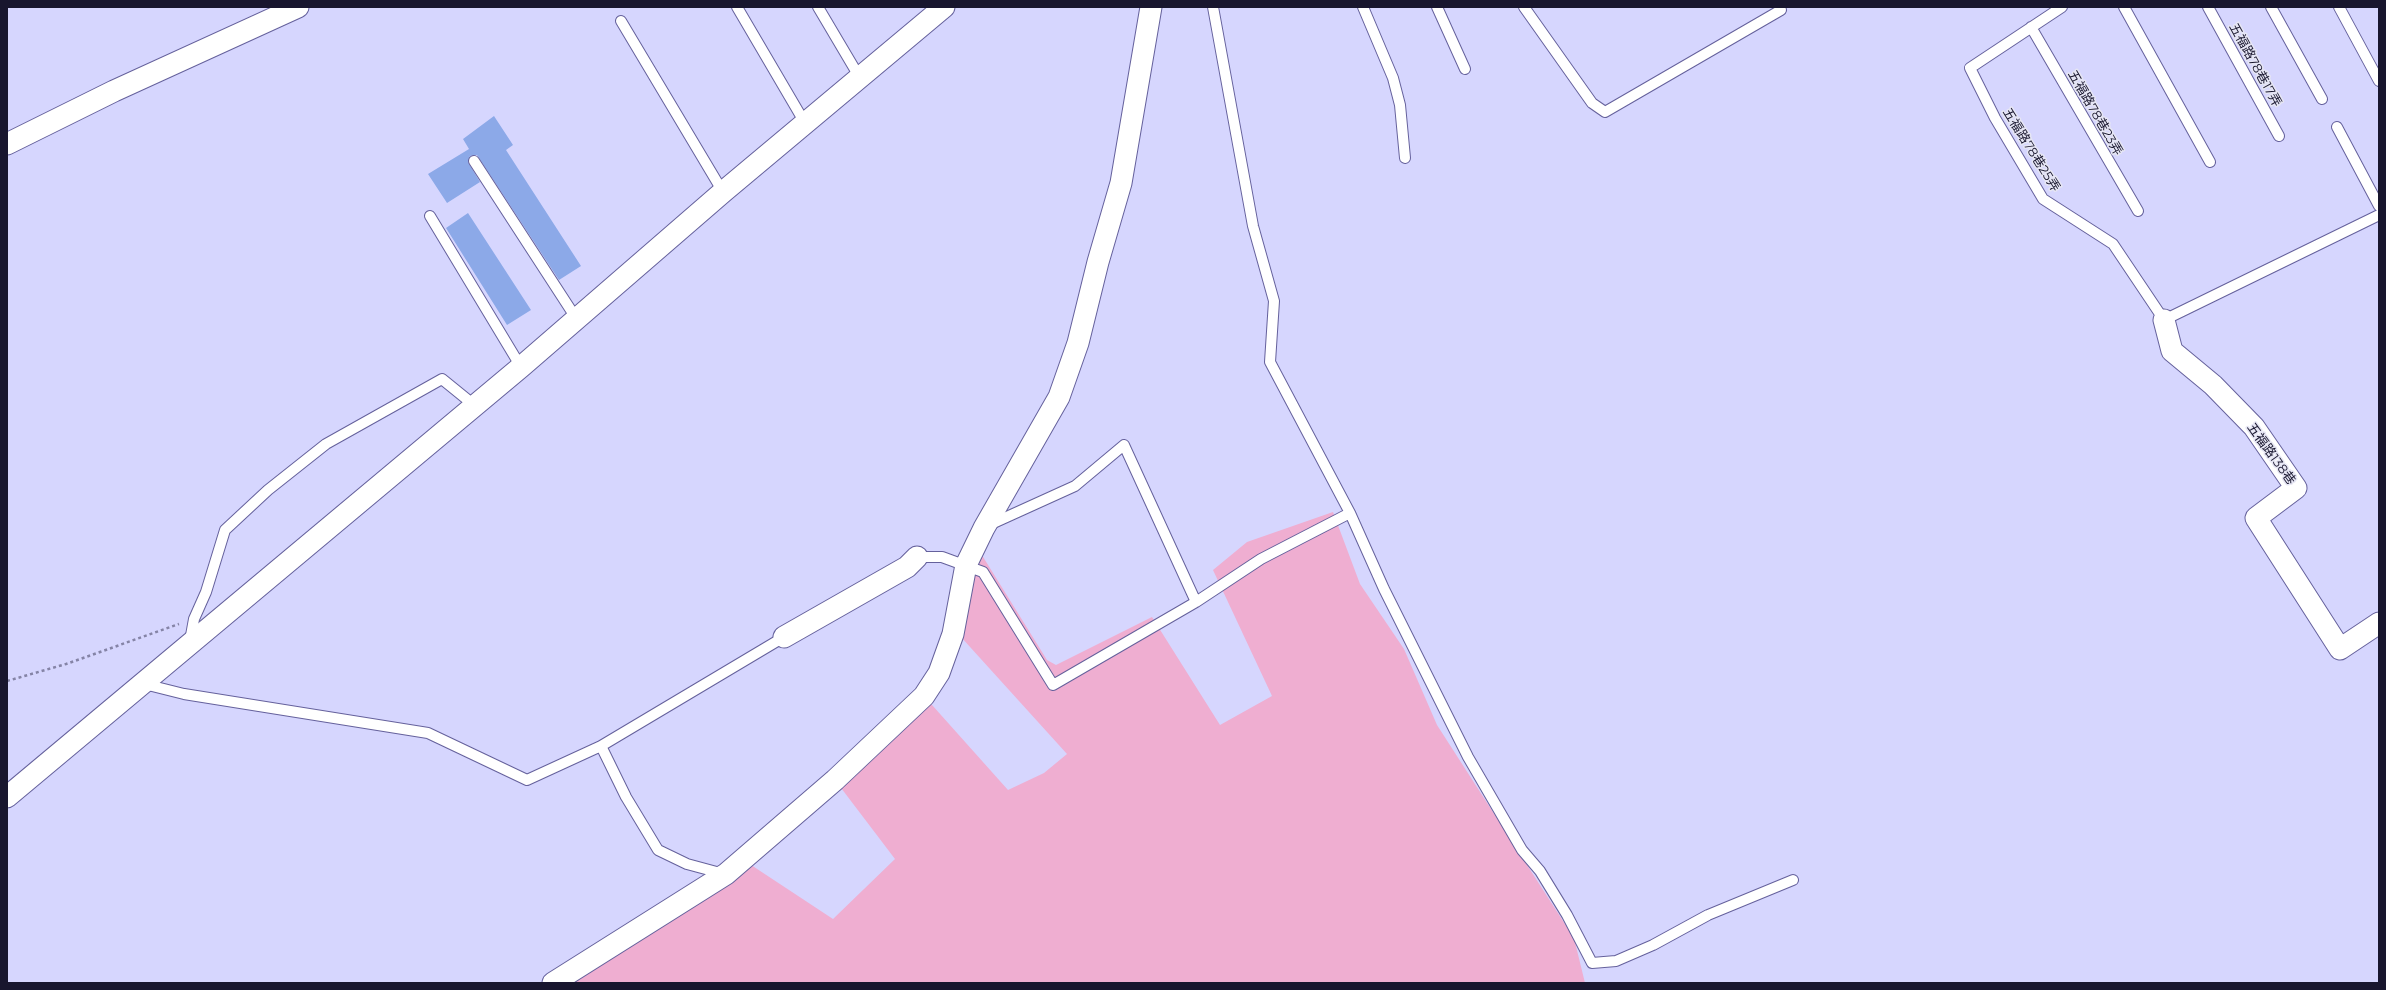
<!DOCTYPE html>
<meta charset="utf-8">
<style>
body{margin:0}
#map{position:relative;width:2386px;height:990px;overflow:hidden;background:#d6d6fe;font-family:Montserrat,sans-serif}
canvas{display:block}
.frame{position:absolute;inset:0;border:8px solid #18162e;pointer-events:none}
</style>
<div id="map">
<canvas width="2386" height="990"></canvas>
<div class="frame"></div>
</div>
<script>
const context = document.querySelector('canvas').getContext('2d');
context.lineJoin = 'round';
function fill(path, color) {
  context.fillStyle = color;
  context.fill(path, 'evenodd');
}
function shape(rows) {
  const path = new Path2D();
  for (const r of rows) {
    path.moveTo(r[0], r[1]);
    for (let i = 2; i < r.length; i += 2) path.lineTo(r[i], r[i + 1]);
  }
  return path;
}
function stroke(path, color, width, dash) {
  context.strokeStyle = color;
  context.lineWidth = width;
  context.lineCap = dash ? 'butt' : 'round';
  context.setLineDash(dash || []);
  context.stroke(path);
}
function label(font, color, halo, rows, align = 'center') {
  context.font = font + ' Montserrat,"Noto Sans TC",sans-serif';
  context.lineWidth = 3;
  context.setLineDash([]);
  context.textBaseline = 'middle';
  context.strokeStyle = halo;
  context.fillStyle = color;
  for (const [text, x, y, turn = 0] of rows) {
    context.save();
    context.translate(x, y);
    context.rotate((+turn || 0) * Math.PI / 180);
    context.textAlign = isNaN(turn) ? turn : align;
    if (halo) context.strokeText(text, 0, 0);
    context.fillText(text, 0, 0);
    context.restore();
  }
}
fill(shape([
 [1333,512,1360,584,1404,649,1437,725,1574,938,1585,983,549,983,742,859,833,919,895,859,835,780,924,696,1008,790,1044,773,1067,754,961,637,980,552,1047,660,1056,665,1152,617,1220,725,1272,696,1213,570,1247,542]
]), '#efaed1');
fill(shape([
 [494,116,513,145,506,150,581,266,559,280,477,155,470,156,468,162,480,182,447,203,428,174,469,149,463,139],
 [468,213,531,310,507,325,446,228]
]), '#8ca9e8');
const service = shape([
 [737,7,805,123],
 [818,7,860,78],
 [1213,7,1253,226,1274,301,1270,362,1350,513,1384,589,1468,757,1522,850,1540,871,1567,915,1592,963,1616,961,1653,945,1708,915,1793,880],
 [1363,7,1393,78,1400,105,1405,158],
 [1437,7,1465,69],
 [1524,7,1592,103,1605,112,1781,10],
 [2062,7,1970,68,1995,118,2043,199,2113,244,2164,320,2379,215],
 [2124,7,2210,162],
 [2208,7,2279,136],
 [2271,7,2322,99],
 [2339,7,2379,81],
 [621,21,723,192],
 [2031,27,2138,211],
 [2337,127,2379,206],
 [474,161,576,318],
 [430,216,521,367],
 [989,525,1075,486,1124,445,1196,602],
 [917,557,942,557,983,572,1053,685,1196,602,1261,559,1350,513],
 [190,641,194,619,206,592,225,530,268,490,326,444,442,379,474,405],
 [144,684,184,694,428,733,527,780,601,746,626,797,658,850,687,864,724,874],
 [601,746,784,637]
]);
const minor = shape([
 [7,144,114,91,298,7],
 [2164,320,2172,351,2213,385,2254,427,2296,488,2256,518,2340,649,2379,623],
 [784,637,907,567,917,557],
 [7,797,521,367,723,192,944,7],
 [553,983,726,874,835,780,924,696,939,673,953,634,966,565,984,528,1059,397,1078,343,1098,262,1121,183,1151,7]
]);
stroke(service, '#65619c', 12);
stroke(minor, '#65619c', 23);
stroke(shape([
 [7,681,66,664,179,624]
]), '#8584a6', 2.5, [3, 3]);
stroke(service, '#fff', 10);
stroke(minor, '#fff', 21);
label('13px', '#18162e', '#e6e6f4', [
 ["五福路78巷17弄",2255,65,61],
 ["五福路78巷23弄",2095,113,60],
 ["五福路78巷25弄",2031,150,58],
 ["五福路138巷",2271,454,54]
]);
</script>
